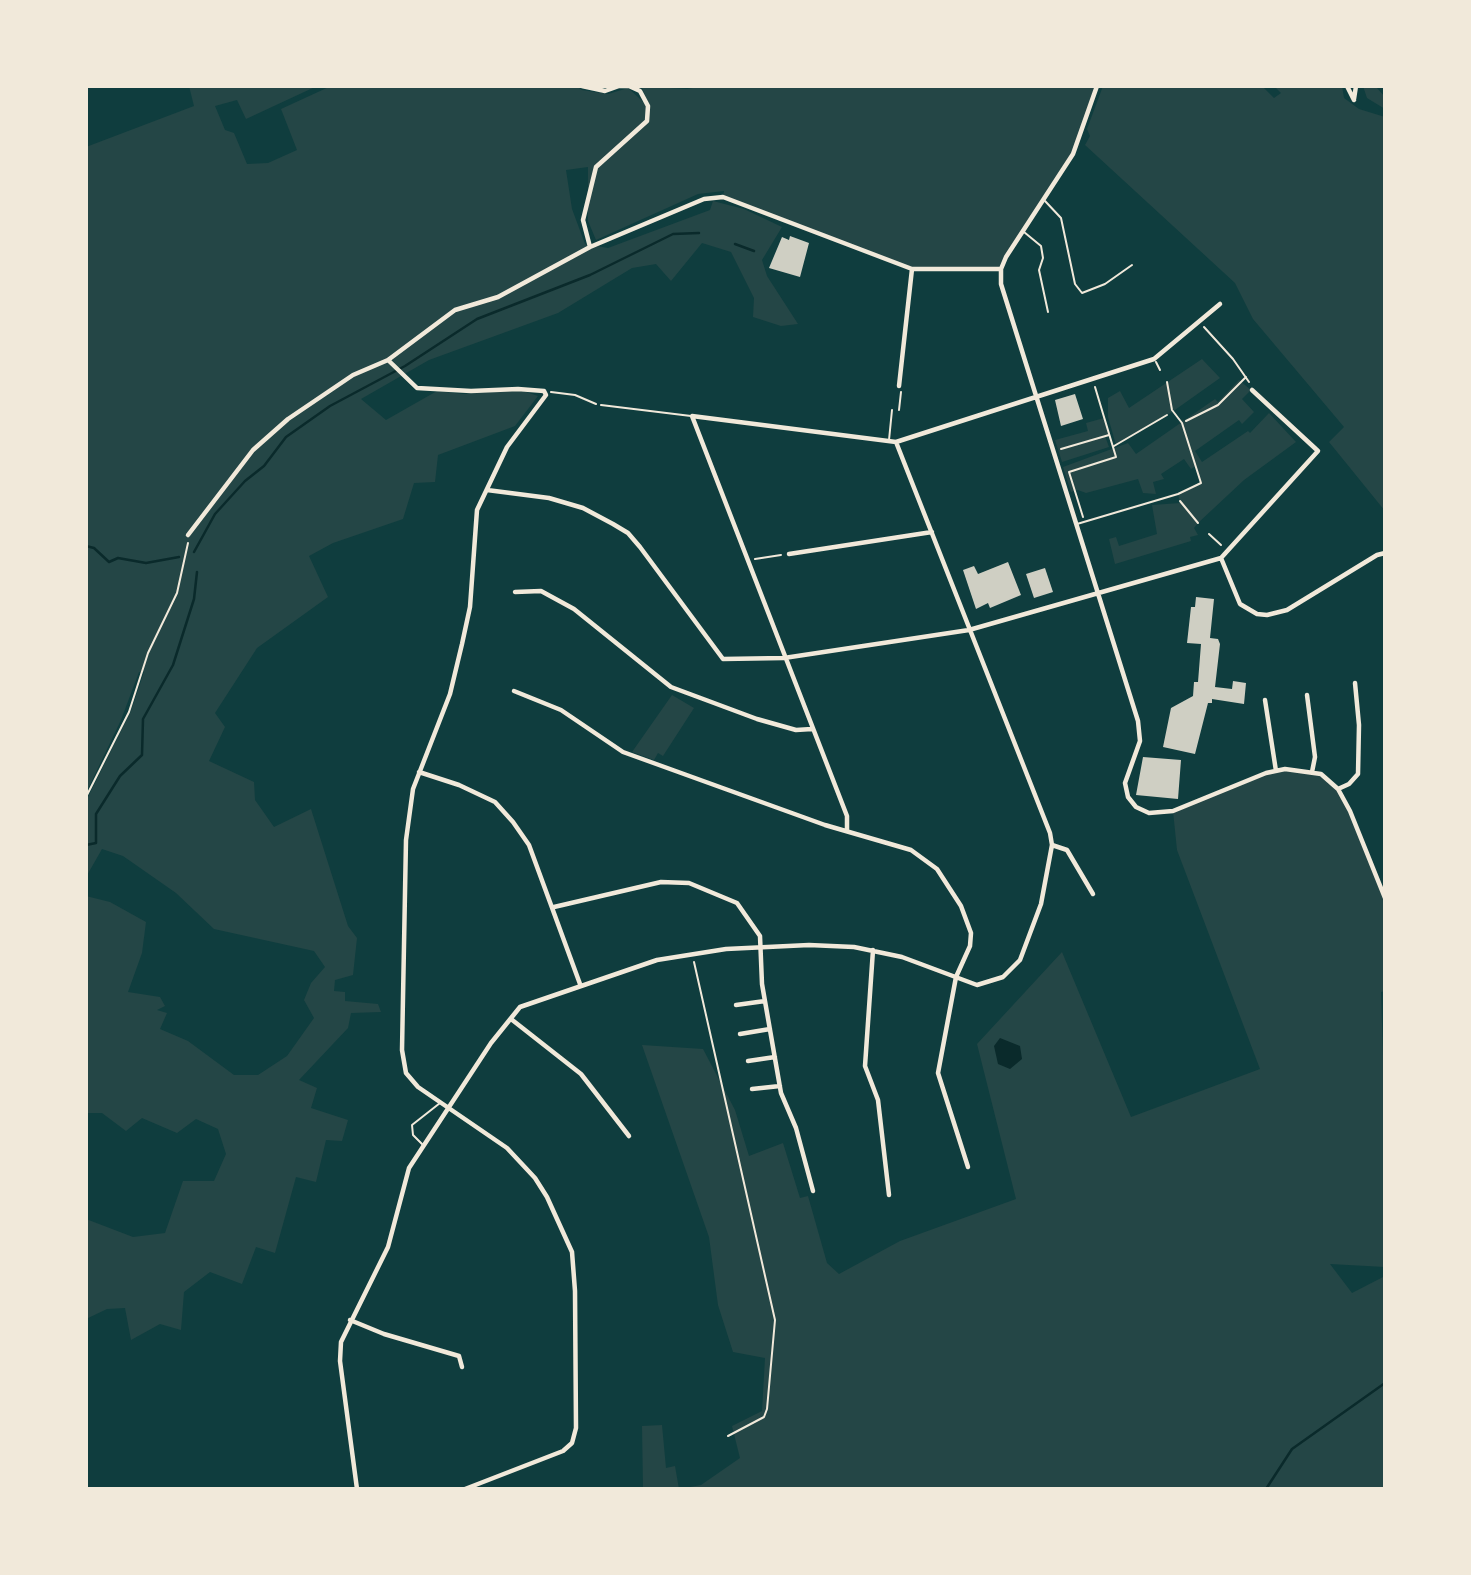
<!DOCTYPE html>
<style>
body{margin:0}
#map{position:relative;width:1471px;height:1575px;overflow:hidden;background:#0f3d3e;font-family:"Alegreya Sans",sans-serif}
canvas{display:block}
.frame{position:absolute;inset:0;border:88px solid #f1e9da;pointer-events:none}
</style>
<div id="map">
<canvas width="1471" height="1575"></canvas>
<div class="frame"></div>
</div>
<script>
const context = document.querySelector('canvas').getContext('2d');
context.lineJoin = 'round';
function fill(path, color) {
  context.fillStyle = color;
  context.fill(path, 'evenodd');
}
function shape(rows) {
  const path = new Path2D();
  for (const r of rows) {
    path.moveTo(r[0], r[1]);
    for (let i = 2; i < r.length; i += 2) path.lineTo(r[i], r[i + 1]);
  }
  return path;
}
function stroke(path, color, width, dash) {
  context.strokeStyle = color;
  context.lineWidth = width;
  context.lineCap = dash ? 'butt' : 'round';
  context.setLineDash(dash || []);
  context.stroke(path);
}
fill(shape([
 [189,86,317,86,246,119,237,100,215,106,225,130,234,133,247,164,268,163,297,150,281,109,331,86,576,86,582,90,608,94,628,88,650,108,642,88,633,86,687,89,705,86,1097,86,1073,154,1006,257,1001,269,912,269,723,197,724,191,698,194,596,240,588,221,588,167,566,170,572,209,585,244,608,248,710,210,713,201,744,209,782,227,762,260,767,276,798,324,781,326,753,317,754,298,731,252,702,243,671,281,656,264,632,268,558,313,429,360,361,399,386,420,437,391,463,394,520,390,538,396,515,426,438,455,435,482,414,483,403,519,333,543,309,556,328,597,257,648,215,713,225,727,209,761,254,782,255,800,274,827,311,809,348,926,357,938,353,975,335,980,334,991,345,992,345,1001,378,1004,381,1012,351,1013,348,1028,299,1080,317,1088,311,1108,348,1120,342,1141,326,1140,316,1182,296,1177,275,1253,256,1247,242,1284,210,1272,184,1292,181,1330,160,1324,131,1340,125,1308,107,1309,86,1319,86,1219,133,1237,165,1233,183,1181,214,1181,226,1154,218,1129,196,1119,177,1133,142,1118,126,1131,102,1113,86,1113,86,896,110,902,146,922,142,953,128,992,160,997,165,1006,157,1010,167,1013,160,1029,188,1041,234,1075,258,1075,287,1056,314,1018,304,1000,311,983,325,967,314,951,214,929,176,893,123,856,102,849,86,877,86,801,131,711,144,672,139,672,121,720,86,793,86,147,194,106],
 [1103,86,1262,86,1274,98,1281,93,1274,86,1342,86,1344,98,1359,109,1385,117,1385,511,1329,442,1344,427,1253,319,1235,283,1085,145,1090,136,1087,129],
 [1363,86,1379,86,1377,88,1385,97,1385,109,1367,98],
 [1202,359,1220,378,1165,417,1116,445,1108,417,1108,398,1120,391,1129,408],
 [1239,380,1251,390,1242,399,1254,412,1242,424,1239,420,1195,451,1202,462,1248,431,1250,433,1269,413,1296,442,1244,480,1198,523,1194,528,1198,535,1190,537,1191,541,1115,564,1109,539,1116,537,1119,546,1157,534,1152,505,1180,503,1178,494,1201,483,1196,466,1191,469,1184,459,1161,474,1164,479,1153,482,1156,494,1143,493,1138,479,1086,493,1078,490,1071,492,1063,467,1128,443,1136,454,1215,399,1218,402],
 [1104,418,1110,435,1105,436,1109,447,1062,462,1055,440,1088,431,1086,423],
 [672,695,694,708,663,756,658,753,654,760,632,752],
 [1285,769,1321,774,1338,789,1385,898,1385,991,1381,992,1385,1118,1385,1267,1330,1264,1352,1293,1385,1276,1385,1489,643,1489,642,1426,662,1425,666,1468,675,1466,679,1489,701,1485,740,1458,732,1426,762,1411,765,1358,733,1352,718,1305,709,1237,642,1045,703,1049,735,1110,749,1156,783,1143,800,1198,808,1196,827,1263,839,1274,900,1241,1016,1199,977,1044,1062,952,1131,1117,1260,1069,1177,850,1173,811,1266,773]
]), '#244646');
fill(shape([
 [1000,1038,1020,1046,1022,1059,1010,1069,998,1064,994,1046]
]), '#0a2a2b');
stroke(shape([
 [735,244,754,251],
 [86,546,94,548,109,562,118,558,146,563,179,557],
 [194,552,215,514,245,481,264,466,286,437,330,406,405,366,477,319,590,275,673,234,699,233],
 [86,845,96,843,96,814,120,776,142,755,143,719,173,665,194,599,197,572],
 [1266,1489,1292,1449,1385,1383]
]), '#0a2a2b', 2.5);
fill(shape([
 [790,236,809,243,800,277,769,268,782,237,789,240],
 [1075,394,1083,419,1061,426,1055,400],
 [1008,562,1021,595,990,608,988,603,976,609,963,570,974,566,978,574],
 [1045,568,1053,592,1034,598,1026,574],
 [1196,597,1214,599,1210,638,1218,639,1220,644,1215,687,1232,689,1233,681,1246,683,1244,704,1212,699,1212,703,1208,703,1195,754,1163,747,1171,708,1193,696,1194,682,1198,682,1201,644,1187,643,1191,607,1195,607],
 [1143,757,1181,760,1178,799,1136,795]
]), '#cfcfc3');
stroke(shape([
 [1204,327,1233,359,1249,382],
 [551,392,575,395,596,404],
 [899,410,901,392],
 [1186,421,1218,405,1246,377],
 [1114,446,1167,415],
 [1061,449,1109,435],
 [1180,501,1198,523],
 [1083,517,1069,472,1116,457,1095,387],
 [1209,534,1221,545],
 [755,559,781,555],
 [86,797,129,712,148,653,177,593,188,543],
 [694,962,775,1320,767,1409,764,1417,728,1436]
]), '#f1e9da', 2);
stroke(shape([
 [1045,201,1061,218,1075,284,1082,293,1105,284,1132,265],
 [1024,232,1041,246,1043,258,1039,270,1048,312],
 [1156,362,1160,370],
 [601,405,691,416],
 [889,440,892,410],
 [1077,524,1178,494,1201,483,1182,423,1172,410,1167,382],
 [423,1145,413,1135,412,1125,440,1103]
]), '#f1e9da', 2);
stroke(shape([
 [582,86,605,91,619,86,629,86,640,91,648,106,647,121,596,167,583,220,590,247],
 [1097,86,1073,154,1006,257,1001,269,1001,284,1138,721,1140,741,1125,783,1128,797,1136,807,1149,813,1173,811,1266,773,1285,769,1321,774,1338,789,1350,811,1385,898],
 [1347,86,1354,100],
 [1354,99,1356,86],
 [388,360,417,388,471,391,518,389,544,391,546,395,507,447,477,510,470,607,462,644,450,694,413,789,406,840,402,1050,406,1073,418,1087,507,1148,535,1178,547,1197,572,1252,575,1291,576,1428,572,1443,563,1451,465,1489],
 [899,386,912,269],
 [487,490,549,498,583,508,613,524,628,533,640,547,723,659,784,658,969,630,1221,558,1318,451,1252,390],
 [188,535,253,450,288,419,353,375,388,360,455,310,498,297,590,247,704,199,723,197,912,269,1001,269],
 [789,554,932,532],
 [1221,558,1240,604,1257,614,1267,615,1287,610,1377,555,1385,553],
 [515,592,541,591,574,609,671,687,757,719,796,730,812,729],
 [514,691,561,710,623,752,825,825,911,850,937,869,961,906,971,933,970,946,956,977,938,1073,968,1167],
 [1307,695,1315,757,1312,772],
 [1265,700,1276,771],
 [419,772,459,785,495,802,513,822,529,845,580,984],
 [1338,789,1349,784,1358,774,1359,725,1355,683],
 [847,830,847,816,692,416,896,442,1154,359,1220,304],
 [1052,845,1067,850,1093,894],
 [554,907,661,882,689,883,737,903,760,936,762,984,781,1093,796,1128,813,1191],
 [873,950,865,1066,878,1100,889,1195],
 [736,1005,765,1001],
 [511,1019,581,1074,629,1136],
 [740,1034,770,1029],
 [748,1061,775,1057],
 [752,1089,780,1086],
 [350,1320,384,1334,459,1356,462,1367],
 [357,1489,340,1361,341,1342,388,1247,409,1168,491,1043,520,1007,657,960,726,949,809,945,854,947,902,957,977,985,1003,977,1020,960,1041,904,1052,845,1050,833,896,442]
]), '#f1e9da', 4.5);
</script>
